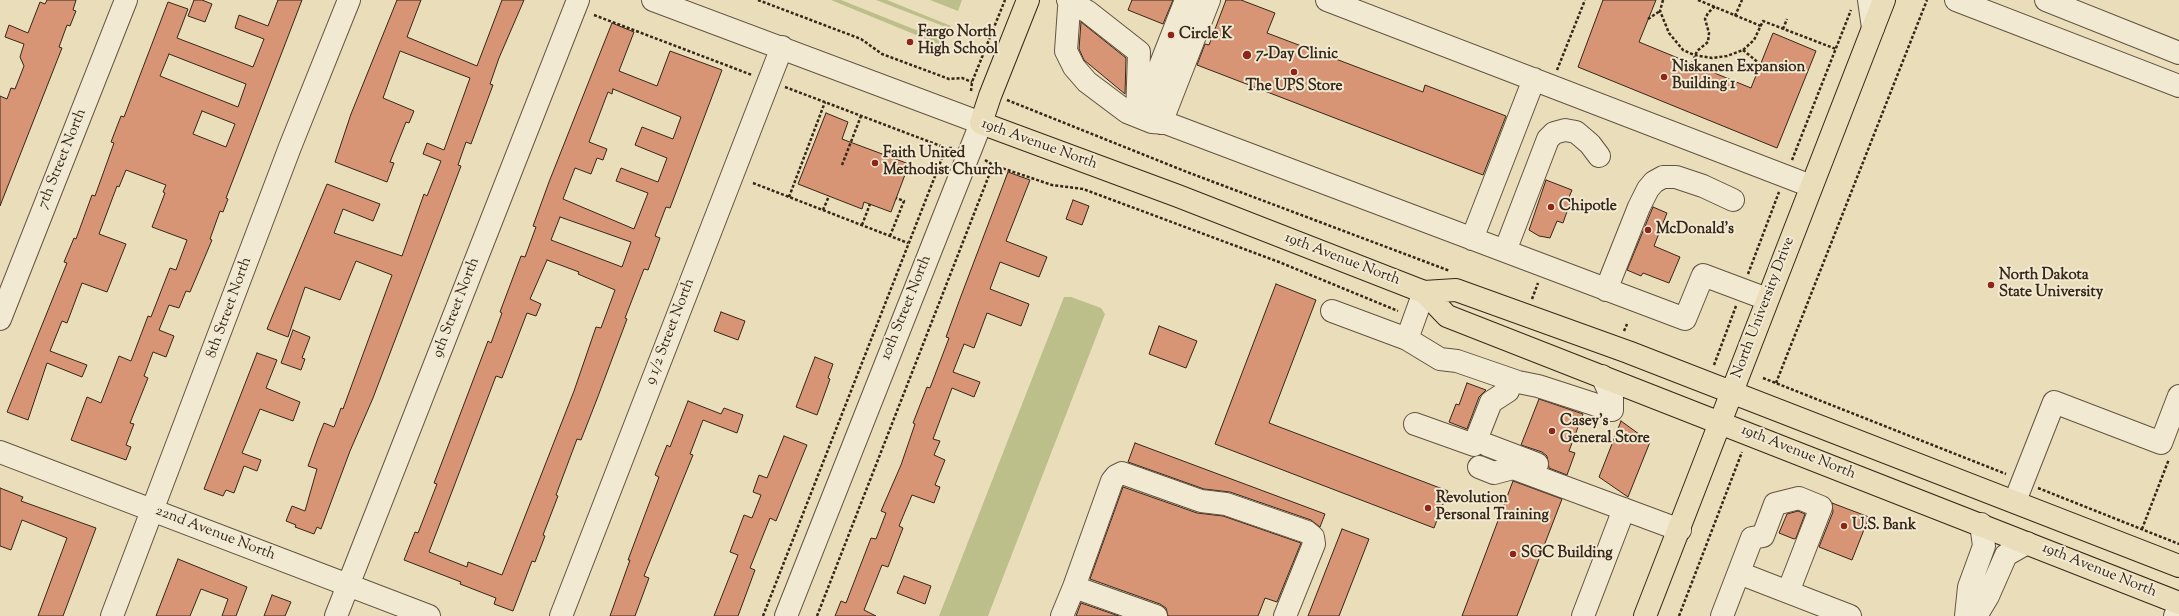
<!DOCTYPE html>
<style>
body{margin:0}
canvas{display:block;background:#eaddba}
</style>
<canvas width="2179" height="616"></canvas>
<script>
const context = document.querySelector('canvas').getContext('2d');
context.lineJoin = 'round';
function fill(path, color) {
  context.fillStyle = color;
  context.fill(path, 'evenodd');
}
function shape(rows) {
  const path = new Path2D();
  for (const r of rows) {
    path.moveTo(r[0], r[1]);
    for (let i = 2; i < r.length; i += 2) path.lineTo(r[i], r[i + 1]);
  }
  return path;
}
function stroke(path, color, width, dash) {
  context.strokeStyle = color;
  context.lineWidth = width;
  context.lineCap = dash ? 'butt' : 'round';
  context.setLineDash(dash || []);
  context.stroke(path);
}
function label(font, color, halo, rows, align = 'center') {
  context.font = font + ' "Sorts Mill Goudy",serif';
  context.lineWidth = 4;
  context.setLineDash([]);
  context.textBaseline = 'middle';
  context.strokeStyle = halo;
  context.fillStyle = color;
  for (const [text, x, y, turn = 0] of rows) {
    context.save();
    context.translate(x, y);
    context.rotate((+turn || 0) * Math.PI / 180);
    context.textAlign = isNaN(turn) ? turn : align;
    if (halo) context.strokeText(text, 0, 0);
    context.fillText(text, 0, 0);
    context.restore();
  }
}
fill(shape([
 [831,0,841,0,926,34,928,32,946,40,943,46],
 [876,0,887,0,951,26,951,29],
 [930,0,962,0,958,11],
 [1064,297,1071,297,1101,308,1105,314,988,616,939,616]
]), '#bdbf8b');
const building = shape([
 [47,0,76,0,73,10,76,11,70,26,67,25,59,47,62,48,0,206,0,96,7,99,11,88,15,89,24,66,20,57,24,44,5,37,9,25,28,33,40,2,45,4,47,0],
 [194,0,202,0,212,4,205,22,188,16,194,0],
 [278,0,302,0,226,198,228,199,223,212,220,211,210,239,212,240,190,292,186,291,179,308,169,305,159,330,174,336,166,357,153,352,144,376,148,378,130,423,134,424,126,445,131,447,126,460,71,440,87,397,101,403,119,356,131,361,148,316,151,317,170,268,176,270,187,240,152,227,165,193,163,192,166,185,126,170,119,187,117,186,99,234,126,244,107,292,82,283,67,323,62,321,50,351,87,365,82,377,47,363,28,420,7,412,67,263,64,262,74,238,76,239,92,195,95,196,114,143,111,142,121,116,124,117,168,2,188,9,177,38,253,67,264,39,235,28,239,15,268,26,278,0],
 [169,54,246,84,238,107,160,76,169,54],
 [202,111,235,124,226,147,193,134,202,111],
 [397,0,421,0,407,37,477,66,502,0,524,0,499,58,490,84,493,85,471,144,466,142,458,165,461,166,373,398,350,451,321,529,317,527,314,534,295,527,296,525,286,521,292,506,305,511,317,469,308,466,318,438,324,423,334,427,341,408,343,409,392,275,356,261,340,300,305,287,288,337,267,329,327,184,380,204,373,221,343,209,334,233,402,256,424,194,427,196,441,161,423,154,427,143,444,150,470,78,400,51,383,98,414,111,409,123,406,122,390,162,394,163,387,182,335,162,351,114,397,0],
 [1132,0,1173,0,1163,24,1128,10,1132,0],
 [1226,0,1241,0,1275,13,1267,33,1423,92,1425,85,1506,116,1483,175,1197,65,1205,44,1209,45,1226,0],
 [1603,0,1656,0,1639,42,1751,88,1773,33,1816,51,1777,148,1578,67,1603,0],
 [1081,22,1126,58,1125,94,1084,60,1079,49,1081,22],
 [612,23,634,32,619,71,657,86,670,51,722,70,670,208,666,207,655,236,660,238,648,270,644,269,625,318,627,319,597,399,581,440,577,439,556,495,558,496,543,535,545,536,535,562,532,561,513,611,494,604,496,598,460,584,461,582,404,560,415,532,418,533,437,484,434,483,488,341,491,343,502,313,500,312,521,256,525,257,536,227,533,226,549,182,612,23],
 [613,89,681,117,673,139,642,127,635,145,667,158,658,182,621,168,616,181,648,193,634,229,563,199,575,168,591,174,597,158,603,160,607,149,589,142,608,92,612,94,613,89],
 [560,217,631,242,622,267,551,240,560,217],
 [547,260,579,272,578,274,615,290,601,328,596,327,574,391,502,575,468,562,467,567,429,552,496,376,502,378,527,313,536,316,541,304,530,299,547,260],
 [826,113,848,122,842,139,909,164,891,212,864,202,862,209,798,184,826,113],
 [1008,172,1030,180,1006,241,1047,257,1039,277,1000,262,990,289,1029,304,1021,326,987,313,974,348,964,344,953,372,980,382,974,397,952,388,933,439,940,441,934,455,945,460,935,485,940,487,934,503,912,495,899,526,903,528,888,567,882,565,864,610,876,616,835,616,841,601,846,603,871,538,876,539,886,513,881,511,901,465,915,424,913,423,927,387,930,388,949,338,946,337,961,296,1008,172],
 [1546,180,1572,190,1567,202,1570,203,1563,223,1557,221,1550,238,1539,236,1529,230,1546,180],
 [1073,200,1089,206,1082,225,1066,219,1073,200],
 [1653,207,1667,213,1654,246,1680,257,1669,283,1643,273,1641,276,1627,270,1653,207],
 [1276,284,1316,300,1269,423,1448,491,1434,528,1215,444,1276,284],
 [721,312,745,321,738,340,714,331,721,312],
 [1159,326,1197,341,1186,368,1149,354,1159,326],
 [293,330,310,337,302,358,305,359,301,370,281,363,293,330],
 [257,353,277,360,266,388,300,402,293,421,260,409,242,453,261,460,257,471,244,466,234,493,226,490,223,496,204,489,257,353],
 [815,357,833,364,828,378,830,379,817,415,796,407,815,357],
 [1467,383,1486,390,1479,397,1467,429,1449,422,1456,404,1459,405,1467,383],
 [1539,399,1583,414,1569,451,1575,453,1567,475,1549,468,1547,456,1542,452,1521,445,1539,399],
 [688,401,721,414,724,408,743,415,737,433,703,420,690,454,693,455,644,576,649,578,635,616,610,616,630,560,628,560,659,477,655,475,667,445,670,447,688,401],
 [1621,421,1650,442,1628,497,1599,477,1621,421],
 [784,436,807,445,776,521,770,518,750,568,755,570,738,616,714,616,738,555,730,552,744,515,752,518,761,495,753,492,759,475,767,478,784,436],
 [1135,443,1325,514,1320,527,1311,520,1230,492,1204,489,1128,462,1135,443],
 [1513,481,1562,499,1517,616,1462,616,1513,481],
 [1123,487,1197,513,1223,516,1301,543,1277,602,1265,598,1258,616,1168,616,1166,608,1160,604,1090,579,1123,487],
 [0,488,23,497,21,501,96,528,63,616,38,616,67,538,22,520,11,550,0,546,0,488],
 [1832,503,1869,517,1852,560,1819,547,1833,512,1832,503],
 [1798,511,1805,514,1796,538,1794,539,1779,533,1787,514,1798,511],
 [1342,529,1369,539,1339,616,1308,616,1342,529],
 [178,559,247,587,236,616,222,616,228,599,201,589,190,616,156,616,178,559],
 [904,576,931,586,925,604,897,593,904,576],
 [272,595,291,602,285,616,264,616,272,595],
 [1081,603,1119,616,1076,616,1081,603]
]);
fill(building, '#d89575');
stroke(building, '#362719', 1);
const minor = shape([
 [653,0,981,123,786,616],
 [1068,0,1088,12,1139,52,1137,116],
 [1073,0,1069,8,1066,51,1074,67,1087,82,1127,112,1152,122,1166,123,1685,319,1703,275,1767,299],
 [1327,0,1811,186],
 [1869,0,1873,28],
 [1956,0,2179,86],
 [2046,0,2179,53],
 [1142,112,1186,0],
 [1161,123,1209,0],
 [1472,239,1534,79],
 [1505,251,1548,139,1554,133,1565,130,1576,132,1590,144,1599,156],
 [1606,290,1639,207,1648,189,1654,182,1663,177,1676,177,1703,186,1733,200],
 [1332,311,1407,339,1440,359,1457,361,1518,382,1538,386,1612,410,1612,398,1602,376],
 [0,319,126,0],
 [1407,339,1424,292],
 [1415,424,1474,445,1491,402,1508,391],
 [1487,445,1537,464],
 [0,452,429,616],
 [1479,467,1494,473,1513,468,1680,530],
 [2015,501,2054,402,2161,443,2179,396],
 [1739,573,1850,616],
 [112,616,290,147,349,0],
 [336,616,578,0],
 [561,616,782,47],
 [1062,616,1074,587],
 [1156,616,1074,587,1112,481,1116,476,1122,473,1201,501,1226,504,1307,532,1313,537,1314,544,1285,616],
 [1583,616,1624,509],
 [1722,616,1752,538,1763,536,1775,504,1799,498,1821,507,1788,592],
 [1966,616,1969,587,1984,546,1981,524],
 [1976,616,1988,596,2006,555,2027,543],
 [2175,616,2179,606]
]);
const major = shape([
 [1028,0,990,96,981,123,1178,196,1424,292,1456,290,1628,352,2179,566],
 [1424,292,1447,316,2179,603],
 [1645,616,1884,0]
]);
stroke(minor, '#635441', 24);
stroke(major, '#362719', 24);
stroke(shape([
 [758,0,861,39,882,54,949,79,962,78,972,82],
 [1663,0,1660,11,1669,33,1683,50,1694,55,1712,58,1727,56,1743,50,1754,40,1763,21,1836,49],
 [1698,0,1761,26],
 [594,15,752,75],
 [1735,16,1742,0],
 [1648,19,1660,11],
 [1783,29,1787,19],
 [1743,50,1760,64],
 [1692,64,1697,51,1708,42,1709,33,1705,19,1708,13,1715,6],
 [1557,70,1585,0],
 [785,87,946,148,953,148],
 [971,91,972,82,1005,0],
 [1007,100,1187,172,1450,271],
 [985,160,993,165,1052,185,1083,189,1279,262,1398,311],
 [1792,160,1851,10],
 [842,165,861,116],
 [753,183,908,243],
 [789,197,825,102],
 [823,210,829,196],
 [862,225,870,204],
 [890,236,904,201,896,198],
 [1748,274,1779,192],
 [1532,299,1538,283],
 [1624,331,1627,324],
 [1714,365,1736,306],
 [1763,378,2006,474],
 [1776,383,1927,0],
 [2038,488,2179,544],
 [2142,529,2169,459],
 [763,616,946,148],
 [817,616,993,165],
 [1679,616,1742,452]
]), '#362719', 2.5, [3, 2]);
stroke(minor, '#f1e9d2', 22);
stroke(major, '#eaddba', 22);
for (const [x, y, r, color] of [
 [1171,35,4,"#8f2418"],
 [910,42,4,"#8f2418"],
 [1247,55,5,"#8f2418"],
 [1294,72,4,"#8f2418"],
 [1664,77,4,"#8f2418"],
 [875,163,4,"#8f2418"],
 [1551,207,4,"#8f2418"],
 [1648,230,4,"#8f2418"],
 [1991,285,4,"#8f2418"],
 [1552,431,4,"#8f2418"],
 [1428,508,4,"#8f2418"],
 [1844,526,4,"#8f2418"],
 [1513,554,4,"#8f2418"]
]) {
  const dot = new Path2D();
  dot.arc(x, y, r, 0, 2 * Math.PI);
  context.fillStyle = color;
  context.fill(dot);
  stroke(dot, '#f1e9d2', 1.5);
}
label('bold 15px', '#362719', '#f1e9d2', [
 ["Fargo North",918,33],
 ["High School",918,50],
 ["Circle K",1179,35],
 ["7-Day Clinic",1256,55],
 ["Niskanen Expansion",1672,68],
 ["Building 1",1672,85],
 ["The UPS Store",1294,87,"center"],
 ["Faith United",883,154],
 ["Methodist Church",883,171],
 ["Chipotle",1559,207],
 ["McDonald's",1656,230],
 ["North Dakota",1999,276],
 ["State University",1999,293],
 ["Casey's",1560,422],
 ["General Store",1560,439],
 ["Revolution",1436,499],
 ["Personal Training",1436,516],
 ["U.S. Bank",1852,526],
 ["SGC Building",1521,554]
], 'left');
label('15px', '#362719', '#f1e9d2', [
 ["19th Avenue North",1039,145,20],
 ["7th Street North",63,159,-68],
 ["19th Avenue North",1342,260,21],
 ["8th Street North",230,308,-70],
 ["9th Street North",457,308,-69],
 ["10th Street North",907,308,-68],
 ["North University Drive",1764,308,-69],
 ["9 1/2 Street North",671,332,-69],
 ["19th Avenue North",1798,453,22],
 ["22nd Avenue North",215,534,21],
 ["19th Avenue North",2099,571,22]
]);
</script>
